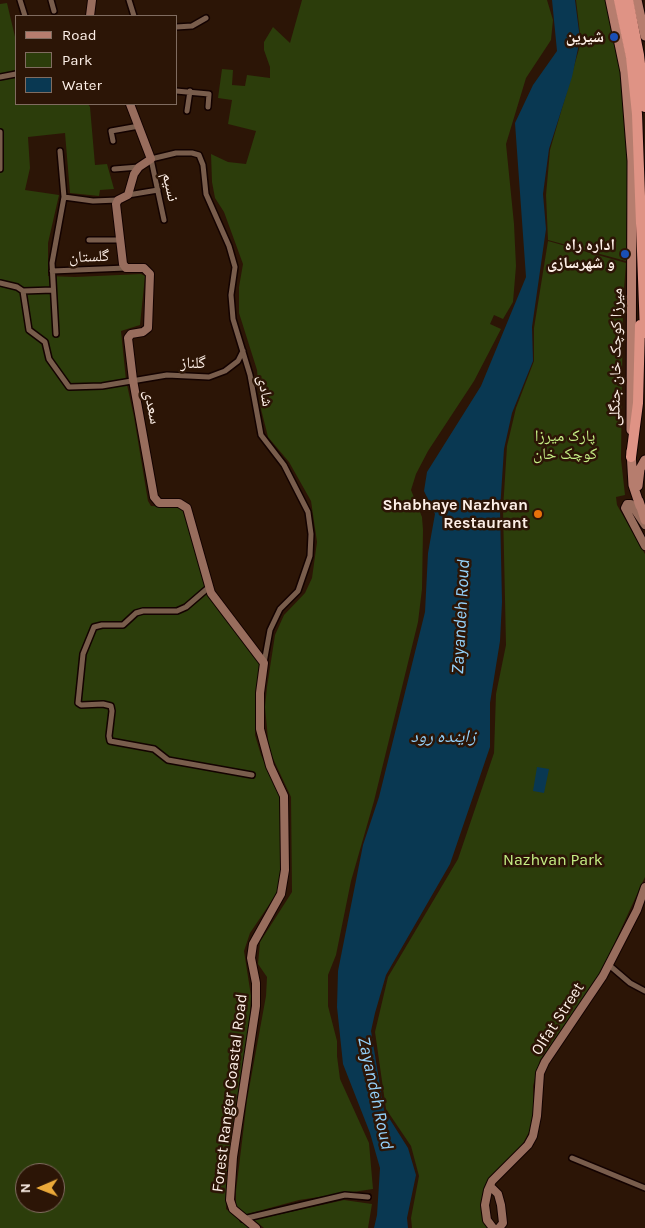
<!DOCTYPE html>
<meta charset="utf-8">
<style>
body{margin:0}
#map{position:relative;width:645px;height:1228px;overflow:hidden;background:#2c1506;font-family:Karla,sans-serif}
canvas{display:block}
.legend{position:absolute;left:15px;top:15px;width:162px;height:90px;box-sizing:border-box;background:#2c1506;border:1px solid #806c60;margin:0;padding:6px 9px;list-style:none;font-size:15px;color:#fdefe7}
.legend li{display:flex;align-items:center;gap:10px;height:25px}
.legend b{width:25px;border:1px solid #806c60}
.north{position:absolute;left:15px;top:1163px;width:50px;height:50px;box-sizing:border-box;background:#2c1506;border:1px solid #806c60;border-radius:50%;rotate:269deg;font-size:14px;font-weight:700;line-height:20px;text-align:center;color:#fdefe7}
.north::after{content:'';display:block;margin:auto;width:18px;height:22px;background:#eba939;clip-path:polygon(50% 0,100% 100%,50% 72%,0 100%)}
</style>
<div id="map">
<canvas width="645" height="1228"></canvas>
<ul class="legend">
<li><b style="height:6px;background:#b67d6e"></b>Road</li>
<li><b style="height:14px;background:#2c3d0b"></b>Park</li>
<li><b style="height:14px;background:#093852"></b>Water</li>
</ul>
<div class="north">N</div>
</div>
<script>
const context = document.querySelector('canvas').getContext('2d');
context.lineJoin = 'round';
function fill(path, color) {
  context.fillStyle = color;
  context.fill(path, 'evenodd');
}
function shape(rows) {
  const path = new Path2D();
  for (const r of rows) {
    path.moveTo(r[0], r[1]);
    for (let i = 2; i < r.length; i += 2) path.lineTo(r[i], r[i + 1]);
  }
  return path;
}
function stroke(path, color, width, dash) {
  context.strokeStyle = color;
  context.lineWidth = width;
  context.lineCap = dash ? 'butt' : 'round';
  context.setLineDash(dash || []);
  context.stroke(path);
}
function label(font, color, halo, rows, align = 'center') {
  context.font = font + ' Karla,"Noto Naskh Arabic",sans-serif';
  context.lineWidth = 5;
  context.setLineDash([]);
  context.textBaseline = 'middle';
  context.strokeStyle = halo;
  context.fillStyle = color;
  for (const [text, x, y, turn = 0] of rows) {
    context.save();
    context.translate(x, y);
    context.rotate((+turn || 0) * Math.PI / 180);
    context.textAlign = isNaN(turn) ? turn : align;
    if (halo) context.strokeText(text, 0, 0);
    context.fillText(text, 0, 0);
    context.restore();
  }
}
fill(shape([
 [302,0,547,0,553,20,551,40,526,78,506,144,514,224,516,266,513,302,503,319,494,315,490,324,501,329,474,381,428,451,416,474,411,490,422,517,423,530,422,589,418,622,374,801,351,881,336,955,328,975,328,1006,337,1041,337,1056,340,1079,369,1143,373,1189,299,1200,244,1215,236,1206,236,1191,247,1100,266,996,267,977,258,964,260,942,292,892,291,797,269,750,265,707,267,687,275,635,284,615,305,593,312,578,317,542,311,501,289,462,268,437,260,405,257,370,239,313,239,287,243,264,224,212,215,198,212,182,211,154,228,162,246,164,256,131,228,124,232,100,218,98,222,69,233,70,232,85,245,86,247,75,270,78,270,67,264,50,264,42,273,27,290,43],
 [576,0,608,0,620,54,628,153,626,261,548,240,546,195,550,150,581,42],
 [7,3,16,41,16,104,88,104,90,107,95,165,107,164,114,189,100,190,99,196,70,193,65,133,28,137,30,168,25,190,59,195,48,243,48,276,75,277,141,274,145,276,140,325,121,331,126,380,134,417,148,501,151,506,178,507,183,511,208,595,261,664,255,735,261,755,281,797,282,841,279,890,250,933,244,951,251,996,249,1033,227,1177,226,1209,251,1228,0,1228,0,4],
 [25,1173,55,1173,55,1203,25,1203],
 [548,241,626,263,623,302,621,459,625,495,616,497,617,505,645,554,645,877,598,979,540,1060,533,1086,534,1117,529,1132,521,1147,490,1178,481,1204,487,1228,412,1228,411,1218,419,1176,411,1146,386,1109,375,1032,388,977,458,859,494,753,496,694,506,645,503,509,507,446,516,408,534,361,534,328],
 [344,1200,372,1204,368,1228,264,1228,254,1220]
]), '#2c3d0b');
fill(shape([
 [552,0,575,0,580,39,572,77,549,149,543,194,546,229,532,327,533,361,512,413,504,449,500,510,502,602,500,641,490,703,490,747,450,864,386,975,375,1013,371,1031,384,1110,408,1148,416,1175,407,1218,408,1228,374,1228,377,1215,380,1168,370,1133,343,1064,337,1007,338,971,363,845,379,797,425,612,428,553,435,514,424,491,427,472,481,386,526,277,515,123,533,85,557,51],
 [537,767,549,769,544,793,533,791]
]), '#093852');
const street = shape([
 [20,0,25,16],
 [51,0,54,11],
 [129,0,134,16],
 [176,27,192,26,206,18],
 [0,77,16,74],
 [176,91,209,94,208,107],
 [187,111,190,91],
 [0,132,0,169],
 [113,141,111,131,139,126],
 [114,169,139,167],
 [128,195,158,190],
 [64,197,93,201,118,200],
 [164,220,151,159,176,153,192,153,199,155,203,165,206,194,229,246,235,267,231,295,233,319,250,375,261,435,284,465,308,512,311,534,310,556,298,591,280,609,270,630,264,663],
 [89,240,120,240],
 [52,271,126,268],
 [0,283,17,287,23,291,29,330,45,342,49,359,69,387,102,386,167,375,209,377,225,371,238,361,243,351],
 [23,291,53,290],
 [56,334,52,263,64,197,60,151],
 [208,588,186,607,177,611,143,611,136,613,123,625,102,625,94,627,83,654,78,703,81,705,103,704,111,706,112,711,109,736,110,741,154,749,168,760,252,775],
 [609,965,630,983,645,991],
 [572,1158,645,1188],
 [243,1219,345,1195,368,1197]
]);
const secondary = shape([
 [90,16,92,0],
 [130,104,151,159,139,167,134,174,128,195,118,200,116,204,123,264,126,268,144,268,150,274,148,328,143,332,131,334,128,338,133,380,154,497,159,503,179,503,187,508,211,593,264,663,260,693,260,729,270,766,284,796,285,870,281,894,253,944,251,958,256,983,256,1006,233,1157,230,1200,233,1209,256,1228],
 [645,525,631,504,627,504,625,508,645,546],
 [488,1190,492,1181,528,1145,533,1136,537,1116,540,1073,545,1062,603,976,637,910,645,887],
 [493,1228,487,1220,485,1205,488,1190,492,1188,498,1194,501,1205,503,1223,499,1228]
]);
const primary = shape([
 [610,0,625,72,632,161,631,430],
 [637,0,645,36],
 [631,451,633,485,640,506],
 [638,486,640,469,645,460],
 [639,501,645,520]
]);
const highway = shape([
 [619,0,631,57,637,114,645,333],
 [628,0,639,55,645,107],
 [631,457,638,403,640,325]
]);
stroke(street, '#130200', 8);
stroke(secondary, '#130200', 10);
stroke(primary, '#130200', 11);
stroke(highway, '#130200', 12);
stroke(street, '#795d4c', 5);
stroke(secondary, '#986d5d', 8);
stroke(primary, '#b67d6e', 9);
stroke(highway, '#df9385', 10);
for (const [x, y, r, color] of [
 [614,37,5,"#1a4fb4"],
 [625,254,5,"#1a4fb4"],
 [538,514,5,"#e8710a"]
]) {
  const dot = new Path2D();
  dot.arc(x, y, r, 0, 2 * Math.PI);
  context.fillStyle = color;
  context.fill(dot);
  stroke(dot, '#2c1506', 2);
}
label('bold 16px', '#fdefe7', '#2c1506', [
 ["شیرین",604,37],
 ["اداره راه",615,245],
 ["و شهرسازی",615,263],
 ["Shabhaye Nazhvan",528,505],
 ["Restaurant",528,523]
], 'right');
label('16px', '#fdefe7', '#2c1506', [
 ["نسیم",170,187,78],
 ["گلستان",89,257,-2],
 ["میرزا کوچک خان جنگلی",616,357,-89],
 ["گلناز",193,363],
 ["شادی",265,391,81],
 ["سعدی",152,407,79],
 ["Olfat Street",558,1019,-57],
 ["Forest Ranger Coastal Road",230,1093,-83]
]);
label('16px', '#c6ef85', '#2c1506', [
 ["پارک میرزا",565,436],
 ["کوچک خان",565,454],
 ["Nazhvan Park",553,860]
]);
label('italic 18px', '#94d1fa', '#2c1506', [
 ["Zayandeh Roud",461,617,-87],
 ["زاینده رود",443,737],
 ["Zayandeh Roud",375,1093,78]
]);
</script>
